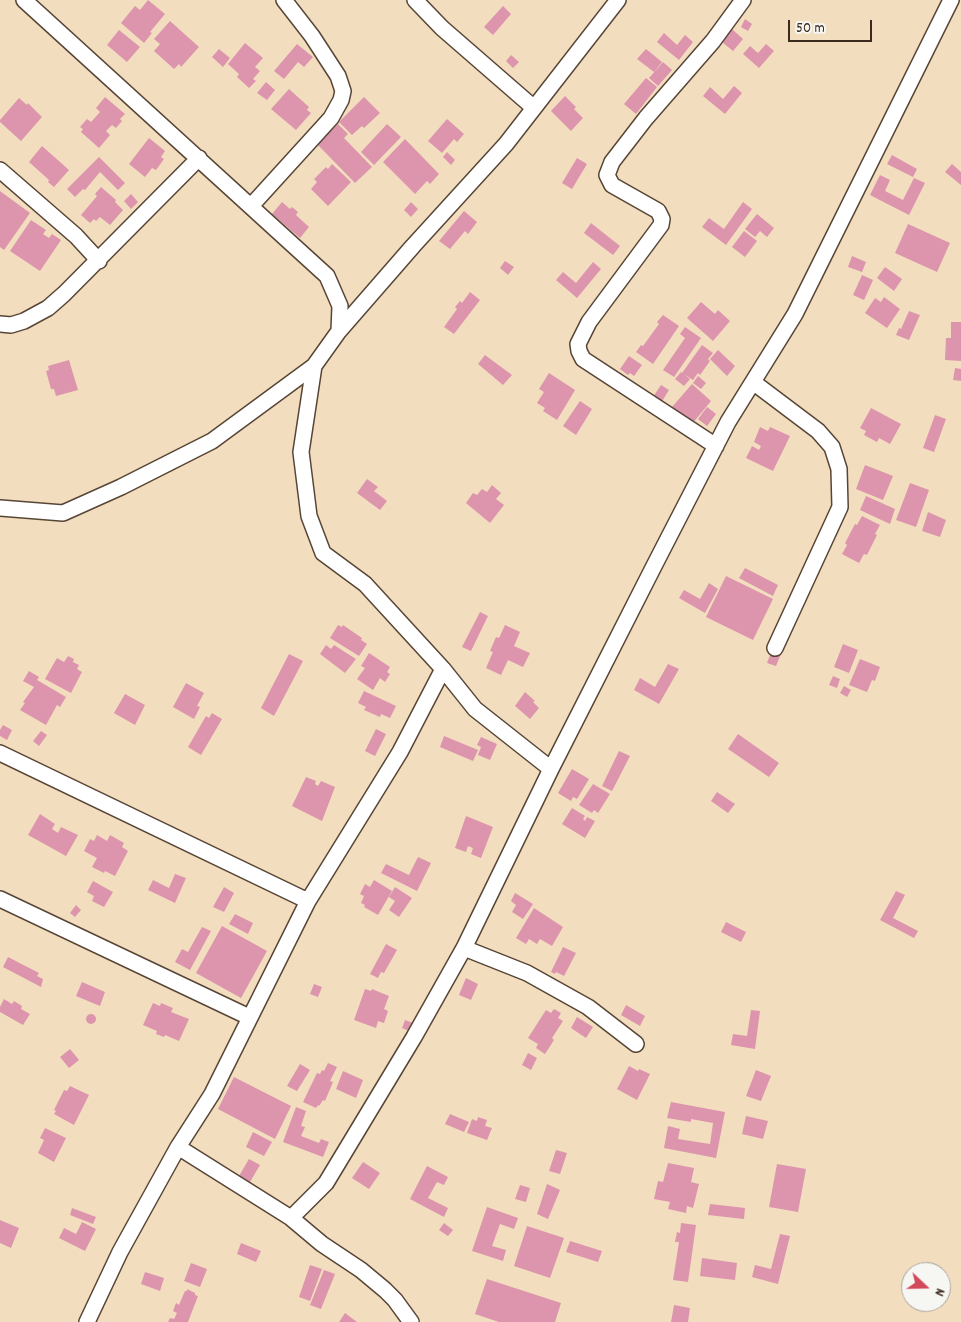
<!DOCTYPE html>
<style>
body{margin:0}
#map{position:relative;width:961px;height:1322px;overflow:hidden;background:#f3ddbf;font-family:Dekko,sans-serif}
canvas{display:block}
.north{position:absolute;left:901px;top:1262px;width:50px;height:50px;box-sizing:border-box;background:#f6f6f2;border:1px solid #aba49d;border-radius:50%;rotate:111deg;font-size:14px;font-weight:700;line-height:20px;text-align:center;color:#3b2a1e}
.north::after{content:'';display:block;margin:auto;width:18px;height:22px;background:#d1495b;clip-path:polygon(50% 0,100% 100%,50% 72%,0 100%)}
.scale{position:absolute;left:788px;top:20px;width:84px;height:22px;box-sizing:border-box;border:2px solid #3b2a1e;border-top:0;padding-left:6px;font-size:15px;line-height:18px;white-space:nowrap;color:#3b2a1e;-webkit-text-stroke:4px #f6f6f2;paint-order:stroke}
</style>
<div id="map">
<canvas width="961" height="1322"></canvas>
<div class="north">N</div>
<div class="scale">50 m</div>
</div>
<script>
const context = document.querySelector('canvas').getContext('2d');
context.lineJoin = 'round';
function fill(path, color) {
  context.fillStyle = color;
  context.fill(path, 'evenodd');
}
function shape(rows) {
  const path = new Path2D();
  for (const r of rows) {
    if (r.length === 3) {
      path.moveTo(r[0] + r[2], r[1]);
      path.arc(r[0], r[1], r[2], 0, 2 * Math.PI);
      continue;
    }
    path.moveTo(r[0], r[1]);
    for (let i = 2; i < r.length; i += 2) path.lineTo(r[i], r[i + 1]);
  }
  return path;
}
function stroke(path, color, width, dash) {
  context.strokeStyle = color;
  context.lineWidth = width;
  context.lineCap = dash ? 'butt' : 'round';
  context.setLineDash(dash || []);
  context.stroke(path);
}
fill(shape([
 [148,0,165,14,150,32,152,33,144,43,121,23,135,6,140,10],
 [503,6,511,14,493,35,484,27],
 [745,19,752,24,748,31,741,27],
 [170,21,199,47,181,67,179,64,174,69,154,51,160,44,154,39],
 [732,29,743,39,733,51,722,42],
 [119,30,140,47,127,62,107,45],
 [664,33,677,45,685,35,693,42,679,60,657,42],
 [245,43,263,58,255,67,260,71,253,79,256,81,249,88,237,77,239,74,228,64],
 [297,44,313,57,304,67,298,62,284,79,274,71],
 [766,44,774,51,759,68,743,54,750,46,758,53],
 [219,49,230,58,223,67,212,57],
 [646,49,662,62,654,72,637,59],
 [511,55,519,62,513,68,506,61],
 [663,62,672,70,658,86,649,78],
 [646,78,657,87,636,114,624,104],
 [266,82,275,90,267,100,257,93],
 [734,86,742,93,725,114,703,96,710,87,723,99],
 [289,89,309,107,307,110,311,113,296,130,271,109],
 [565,96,576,107,574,109,583,118,571,131,551,111],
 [105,97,125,114,120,119,122,121,116,128,112,125,106,131,110,135,99,148,81,132,83,129,80,127,87,119,91,122,100,112,96,108],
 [364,97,380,113,364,128,362,126,352,135,339,122],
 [19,98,27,105,28,103,42,117,21,141,0,122,0,120],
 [447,119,464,134,457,142,454,139,442,153,428,141],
 [338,124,348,134,344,138,372,167,355,183,317,144],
 [387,124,401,137,374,165,361,152],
 [149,138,165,151,161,157,164,159,156,170,152,168,145,177,129,164],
 [405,139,439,174,430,184,427,181,415,194,383,162],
 [42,146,69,170,54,187,48,182,49,180,29,162],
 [447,152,455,160,451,165,443,157],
 [892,155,917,169,913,177,887,164],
 [99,157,125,183,118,190,100,172,85,190,83,189,75,197,67,189],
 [577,158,587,164,572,189,562,183],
 [332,164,351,182,328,206,311,189,317,182,314,179,326,167,328,169],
 [952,164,961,172,961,185,945,172],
 [880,175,890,180,885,191,903,200,914,178,925,183,909,215,870,195],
 [101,187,116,200,115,202,123,210,110,225,100,217,96,221,94,219,90,223,81,215,97,196,95,194],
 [0,191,30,213,4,250,0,247],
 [131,194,138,202,131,209,124,201],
 [282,202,290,209,292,207,298,212,296,215,309,227,300,238,272,214],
 [411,202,418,209,411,217,404,210],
 [743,202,752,209,726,245,702,227,709,218,724,229],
 [464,211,477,222,468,234,465,231,450,249,439,241],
 [757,214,774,228,767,237,760,231,755,237,745,229],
 [31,220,46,230,43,234,49,238,52,234,61,240,40,271,10,251],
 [591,223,620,246,613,255,584,233],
 [908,224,950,243,937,272,895,253],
 [744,231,757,241,745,257,732,247],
 [852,256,866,262,862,272,848,267],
 [505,261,514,267,508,275,500,268],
 [593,262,601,269,577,298,556,280,563,272,576,283],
 [885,267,902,279,894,291,877,278],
 [862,275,873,280,864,300,853,295],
 [470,292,480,300,454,334,444,327,457,309,455,307,460,301,462,303],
 [884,297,900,309,887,328,865,313,875,298,881,302],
 [701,302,715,314,718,310,730,321,713,341,687,318],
 [909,311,920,315,909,340,896,335,899,328,901,329],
 [663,315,679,326,653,364,636,352,641,345,643,346,659,324,657,322],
 [951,322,961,322,961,361,945,360,946,338,951,338],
 [685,327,701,338,674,377,663,370,685,338,680,334],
 [702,345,713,353,708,359,710,361,700,375,698,373,693,380,684,374,690,379,684,386,675,379,681,372,682,373],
 [718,350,735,366,727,376,710,359],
 [485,355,512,375,503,385,478,364],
 [629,356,642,365,634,376,630,373,628,375,620,369],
 [69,360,78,390,56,396,54,389,51,389,46,371,49,370,48,366],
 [955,368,961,369,961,381,953,380],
 [549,373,575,390,557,420,543,411,545,408,537,403,544,392,539,389],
 [698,376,706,383,701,389,693,383],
 [692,384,711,401,692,424,672,407],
 [661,385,669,390,661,403,653,397],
 [580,401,592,409,576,435,563,426],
 [707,407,716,414,707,426,698,419],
 [871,408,901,424,890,444,879,438,877,442,864,435,866,431,860,428],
 [935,415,946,419,934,452,923,448],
 [760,427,768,431,770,427,790,436,773,471,746,458,752,446,759,450,761,446,754,442],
 [865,465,893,476,883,500,856,489],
 [367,479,378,487,374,491,387,501,380,510,357,493],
 [910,483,929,490,916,527,896,520],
 [492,485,501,493,496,499,504,505,490,523,466,503,473,493,477,495,482,489,487,492],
 [866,496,895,509,890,524,860,510],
 [928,512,946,520,940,537,922,531],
 [862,516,880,525,875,534,877,535,867,555,864,554,859,563,842,554,847,545,845,543,855,524,857,525],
 [745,568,778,585,773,596,739,578],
 [726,576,773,599,753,640,706,617],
 [709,583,718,589,705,613,679,598,684,590,700,599],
 [480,612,488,616,471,651,462,647],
 [338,625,342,627,343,625,362,638,361,640,367,644,359,656,330,638],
 [505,625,520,632,514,646,530,653,523,667,508,660,501,675,486,668,493,652,490,651,496,637,499,638],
 [843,644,858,650,849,673,834,667],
 [326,645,331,649,334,645,356,659,345,673,320,654],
 [772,650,781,654,776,666,767,663],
 [369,653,390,667,387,672,390,674,385,682,380,678,373,690,357,679,365,668,361,666],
 [289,654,303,661,274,716,261,708],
 [68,656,74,659,73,662,79,665,77,669,82,672,71,693,45,679,57,658,64,662],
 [860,659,880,667,875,681,872,680,867,692,849,685],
 [668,664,679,669,659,704,634,690,640,678,655,687],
 [29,671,39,677,37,680,66,697,60,707,57,705,46,725,20,710,25,703,23,702,34,687,23,681],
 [833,676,840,679,837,688,829,685],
 [186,683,204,693,197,706,200,707,194,719,173,707],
 [844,686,851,690,847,697,840,693],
 [364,691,396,706,390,718,381,714,380,717,364,710,366,707,358,703],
 [525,692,535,701,533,702,539,708,530,719,515,706],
 [125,694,145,705,135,725,114,713],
 [212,713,222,719,201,755,188,747,206,716,209,718],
 [3,725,12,730,7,740,0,736,0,730],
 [376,729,386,734,375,756,365,751],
 [41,731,47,735,39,746,33,741],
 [738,734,779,763,769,777,728,749],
 [444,736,478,750,473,761,440,747],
 [481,737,497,744,490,760,478,755,481,747,477,745],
 [619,751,630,756,612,791,602,786],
 [572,769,589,779,577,799,573,797,571,801,558,793],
 [306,777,316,781,315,784,318,786,321,781,335,787,322,821,292,806],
 [593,784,610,794,598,813,594,810,592,813,579,805],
 [717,792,735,804,728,813,711,801],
 [572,808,585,816,583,819,585,821,587,817,595,821,585,838,562,824],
 [40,814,55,824,52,829,58,833,61,827,78,835,66,856,28,835],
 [466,816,493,827,481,858,471,854,473,848,468,846,466,852,455,848],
 [97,835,107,841,110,835,124,843,122,847,128,851,115,876,105,871,104,873,92,867,97,858,84,851,90,839,94,841],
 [418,857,431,863,417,891,381,873,386,864,409,875],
 [175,874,186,878,175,903,148,890,153,880,169,888],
 [374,880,392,891,378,915,364,907,365,905,361,903,364,896,360,894,365,884,370,887],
 [93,881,113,892,104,907,92,901,94,896,87,892],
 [224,887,234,893,224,912,213,907],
 [395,887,412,898,399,917,389,910,395,901,389,897],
 [896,891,905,895,893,918,918,931,914,938,880,920],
 [515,893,533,904,523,919,512,912,516,905,511,901],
 [76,905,81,910,75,917,70,913],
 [534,908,563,927,552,946,540,939,537,944,529,939,526,944,516,938],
 [235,914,253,923,248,934,229,924],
 [726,922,746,932,741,942,721,932],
 [222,926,267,951,241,998,196,973],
 [202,927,211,931,190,970,175,962,182,949,188,952],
 [386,944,397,950,384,973,381,972,378,978,370,974],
 [563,947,576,953,564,976,556,972,555,974,551,972],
 [8,957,39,973,37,976,43,979,41,987,3,967],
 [466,978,478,984,471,1000,459,995],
 [82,982,105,992,100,1006,76,996],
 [314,984,322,987,318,997,310,994],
 [365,989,371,991,372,989,389,996,384,1009,388,1011,384,1023,378,1021,376,1028,354,1020],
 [4,999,12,1004,14,1001,22,1006,21,1009,30,1014,23,1025,0,1012,0,1007],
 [153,1003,160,1006,161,1003,173,1008,171,1012,189,1019,179,1041,165,1035,164,1037,156,1034,157,1031,143,1025],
 [626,1005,645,1016,640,1026,621,1015],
 [554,1009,561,1013,558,1018,563,1021,552,1038,554,1040,545,1054,536,1048,538,1044,528,1038,546,1010,551,1013],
 [751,1010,760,1011,755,1049,731,1045,733,1034,747,1036],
 [91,1019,5],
 [577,1017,593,1027,586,1038,571,1028],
 [405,1020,413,1023,409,1031,402,1028],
 [70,1049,79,1060,69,1068,60,1057],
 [528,1053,537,1058,531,1070,522,1065],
 [328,1063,337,1067,330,1081,333,1082,325,1101,323,1100,319,1106,318,1105,316,1108,303,1102,317,1073,320,1074,322,1070,324,1071],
 [300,1064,310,1070,297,1091,287,1086],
 [629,1066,638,1071,639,1069,650,1074,637,1100,617,1089],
 [756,1070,771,1076,761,1101,746,1096],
 [343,1071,363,1080,356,1098,336,1089],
 [234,1077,291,1106,275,1139,218,1109],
 [70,1086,89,1095,74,1125,54,1114,56,1111,54,1110,64,1090,67,1091],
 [671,1102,725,1112,716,1158,664,1148,668,1126,680,1129,678,1139,710,1144,713,1123,691,1119,691,1122,667,1118],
 [296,1107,306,1111,301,1126,305,1127,301,1136,319,1143,321,1139,329,1142,323,1157,283,1142],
 [450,1114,469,1122,464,1132,445,1124],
 [746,1116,768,1121,763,1139,742,1134],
 [478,1117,487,1120,485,1126,492,1128,487,1140,467,1133,472,1119,477,1121],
 [45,1128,66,1138,54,1162,38,1153,44,1140,40,1138],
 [253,1132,272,1142,264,1156,246,1147],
 [556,1150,567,1153,560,1174,549,1171],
 [249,1159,260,1165,250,1182,239,1176],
 [363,1162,380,1173,369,1189,352,1178],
 [668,1163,694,1168,691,1182,699,1184,693,1208,687,1206,686,1213,668,1209,670,1202,654,1199,658,1181,663,1182],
 [777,1164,806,1169,798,1212,769,1207],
 [427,1166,448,1177,444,1185,437,1182,428,1198,448,1208,444,1217,410,1199],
 [547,1184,560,1190,548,1219,537,1214],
 [520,1185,530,1188,526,1202,515,1199],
 [710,1204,745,1208,744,1219,708,1215],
 [487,1207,518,1218,514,1229,500,1224,492,1246,506,1250,503,1261,472,1251],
 [72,1208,96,1217,93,1224,70,1215],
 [0,1220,19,1228,11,1248,0,1243],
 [82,1222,96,1229,85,1251,59,1238,64,1228,76,1234],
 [444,1223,453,1230,448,1236,439,1230],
 [681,1223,696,1225,688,1282,673,1280,679,1242,675,1242,677,1232,680,1233],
 [527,1226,564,1238,550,1278,514,1266],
 [780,1234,790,1236,778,1284,752,1277,755,1265,771,1269],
 [570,1241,602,1251,598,1262,566,1252],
 [241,1243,261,1251,256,1262,237,1254],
 [702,1258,737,1263,735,1280,700,1276],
 [191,1263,207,1269,200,1287,184,1281],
 [310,1265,322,1269,310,1301,299,1297],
 [324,1270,335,1274,321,1309,310,1305],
 [145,1272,164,1278,160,1291,141,1284],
 [487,1279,561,1303,555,1322,499,1322,475,1314],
 [187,1289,195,1293,195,1295,198,1296,188,1322,168,1322,170,1318,174,1319,177,1313,173,1311,176,1303,179,1305,185,1291,187,1291],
 [674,1305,690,1308,688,1322,671,1322],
 [345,1313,357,1322,339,1322]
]), '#dc95ad');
const minor = shape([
 [24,0,327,276,340,306,339,331,314,366,301,452,309,516,323,553,365,584,443,669,400,752,308,901,212,1094,178,1147,120,1252,87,1322],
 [415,0,442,28,534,108],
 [0,170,76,236,99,261],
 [251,206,331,118,341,100,343,91,338,76,312,36,284,0],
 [0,324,11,325,24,321,48,308,64,294,199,158],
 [339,331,413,246,506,144,618,0],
 [753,382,818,431,832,447,839,469,840,507,775,648],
 [716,446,583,359,579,351,578,344,589,322,661,225,662,219,658,211,612,185,607,175,612,162,646,118,713,41,743,0],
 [0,508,63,513,121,487,212,441,314,366],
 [443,669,475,709,551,769],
 [0,753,308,901],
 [0,899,249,1017],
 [464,948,527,973,588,1007,636,1044],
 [178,1147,291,1218,322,1244,361,1270,385,1290,395,1300,411,1322],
 [291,1218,326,1183,414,1037,464,948,551,769,654,566,728,422,795,314,951,0]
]);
stroke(minor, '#574536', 18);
stroke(minor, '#fff', 15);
</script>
